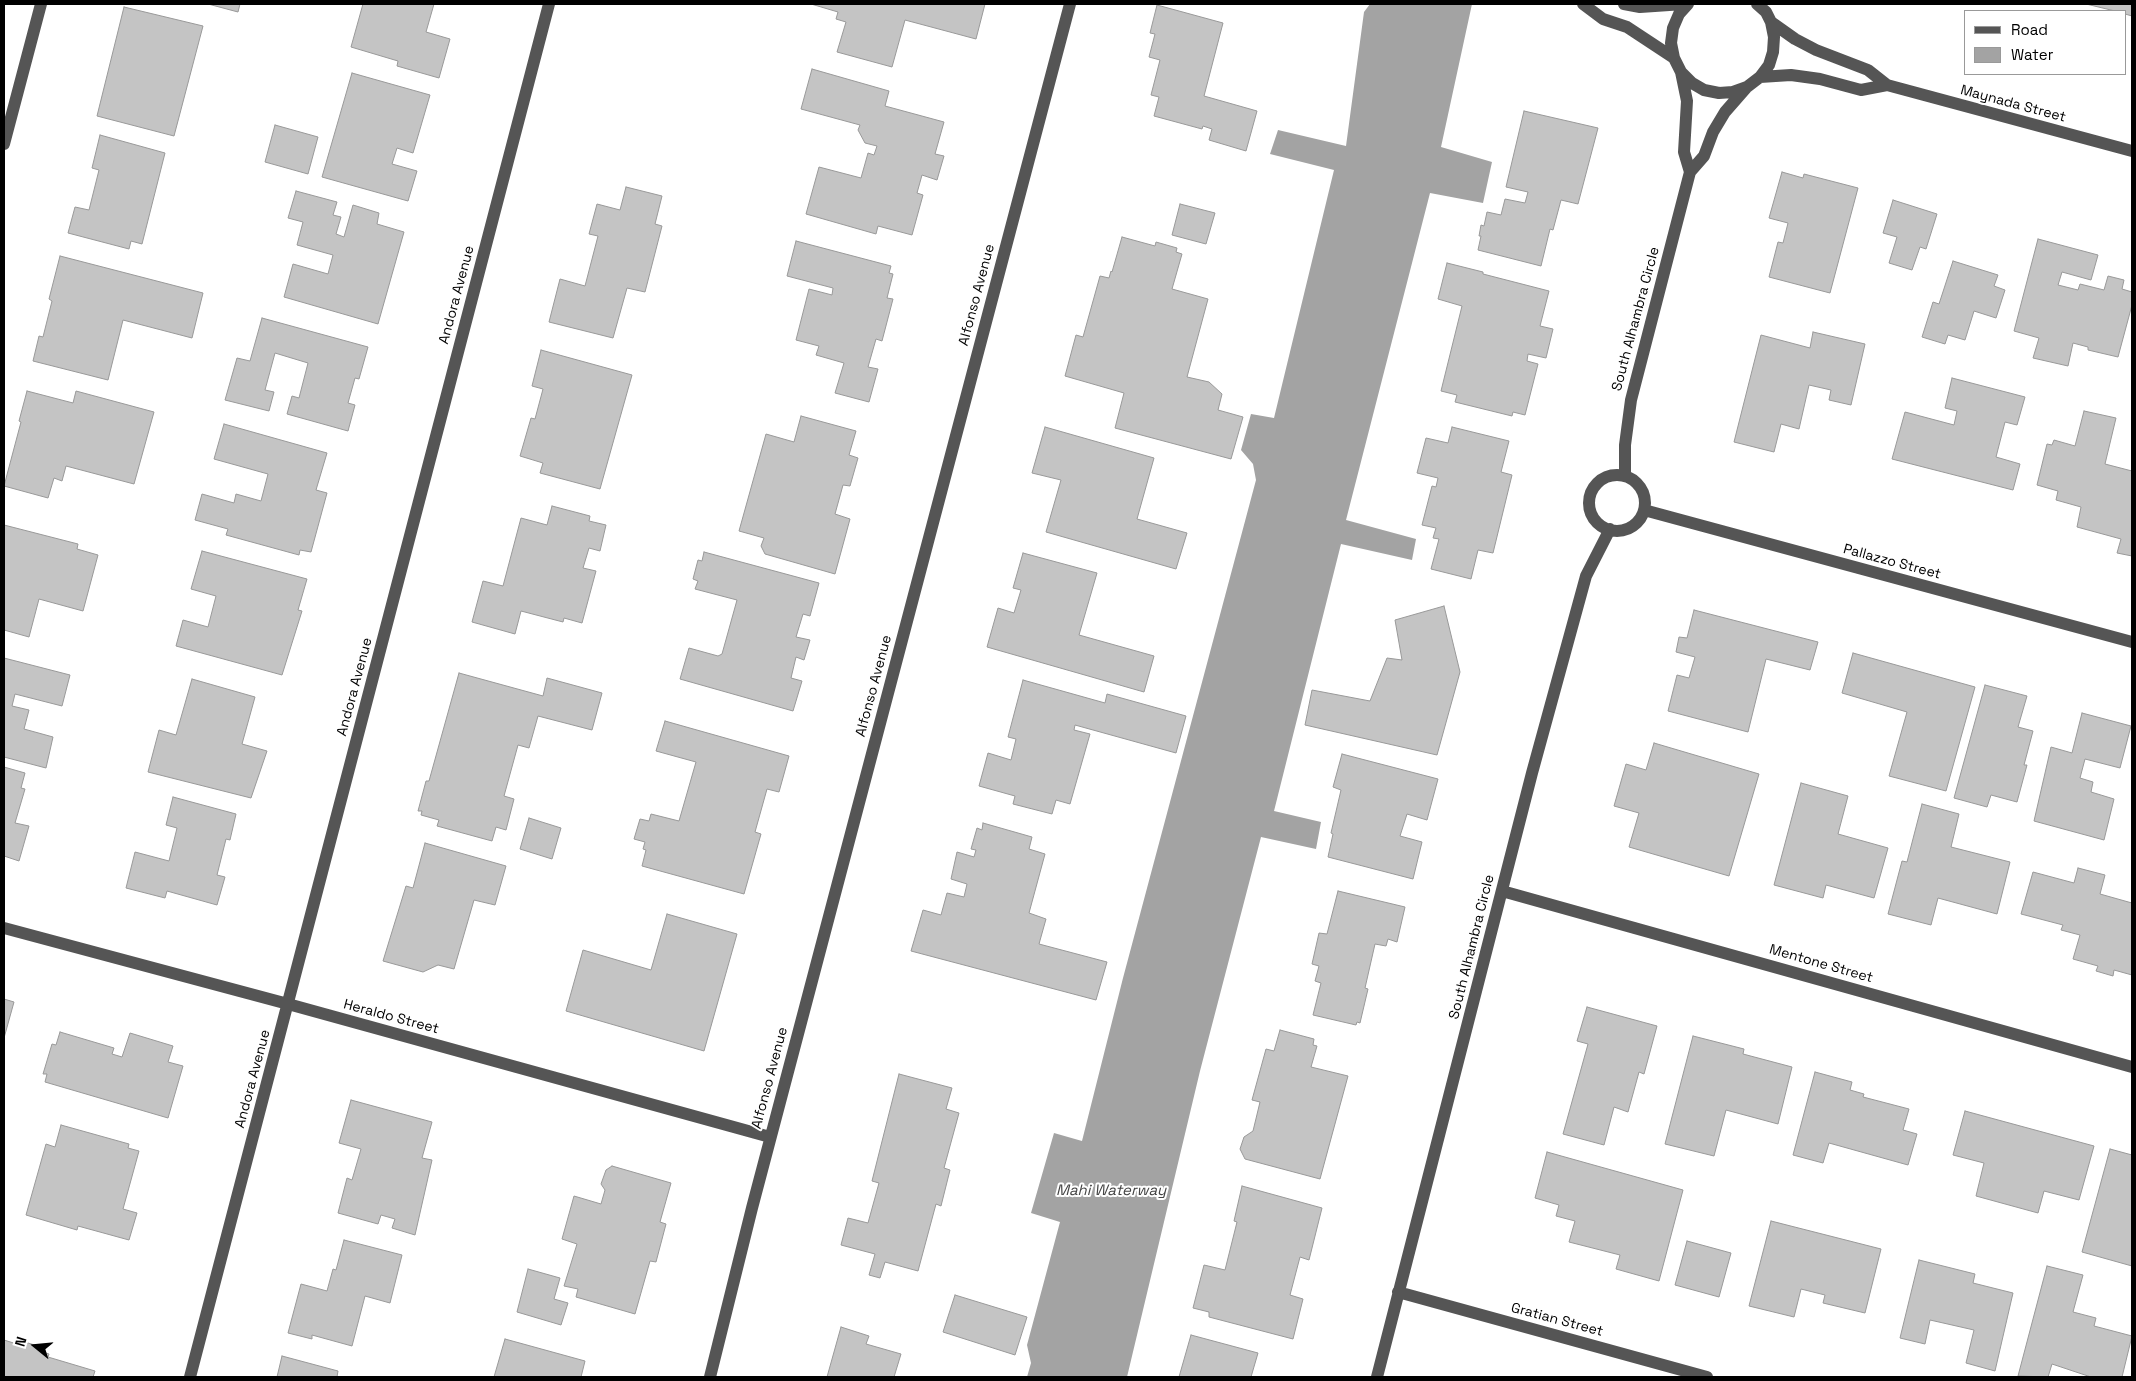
<!DOCTYPE html>
<style>
body{margin:0}
#map{position:relative;width:2136px;height:1381px;overflow:hidden;background:#fff;font-family:"Space Grotesk",sans-serif}
canvas{display:block}
.frame{position:absolute;inset:0;border:5px solid #000;pointer-events:none}
.legend{position:absolute;left:1964px;top:10px;width:162px;height:65px;box-sizing:border-box;background:#fff;border:1px solid #999;margin:0;padding:6px 9px;list-style:none;font-size:15px;color:#000}
.legend li{display:flex;align-items:center;gap:10px;height:25px}
.legend b{width:25px;border:1px solid #999}
.north{position:absolute;left:10px;top:1321px;width:50px;height:50px;-webkit-text-stroke:4px #fff;paint-order:stroke;rotate:287deg;font-size:14px;font-weight:700;line-height:20px;text-align:center;color:#000}
.north::after{content:'';display:block;margin:auto;width:18px;height:22px;background:#000;clip-path:polygon(50% 0,100% 100%,50% 72%,0 100%)}
</style>
<div id="map">
<canvas width="2136" height="1381"></canvas>
<div class="frame"></div>
<ul class="legend">
<li><b style="height:6px;background:#555"></b>Road</li>
<li><b style="height:14px;background:#a3a3a3"></b>Water</li>
</ul>
<div class="north">N</div>
</div>
<script>
const context = document.querySelector('canvas').getContext('2d');
context.lineJoin = 'round';
function fill(path, color) {
  context.fillStyle = color;
  context.fill(path, 'evenodd');
}
function shape(rows) {
  const path = new Path2D();
  for (const r of rows) {
    if (r.length === 3) {
      path.moveTo(r[0] + r[2], r[1]);
      path.arc(r[0], r[1], r[2], 0, 2 * Math.PI);
      continue;
    }
    path.moveTo(r[0], r[1]);
    for (let i = 2; i < r.length; i += 2) path.lineTo(r[i], r[i + 1]);
  }
  return path;
}
function stroke(path, color, width, dash) {
  context.strokeStyle = color;
  context.lineWidth = width;
  context.lineCap = dash ? 'butt' : 'round';
  context.setLineDash(dash || []);
  context.stroke(path);
}
function label(font, color, halo, rows, align = 'center') {
  context.font = font + ' "Space Grotesk",sans-serif';
  context.lineWidth = 4;
  context.setLineDash([]);
  context.textBaseline = 'middle';
  context.strokeStyle = halo;
  context.fillStyle = color;
  for (const [text, x, y, turn = 0] of rows) {
    context.save();
    context.translate(x, y);
    context.rotate((+turn || 0) * Math.PI / 180);
    context.textAlign = isNaN(turn) ? turn : align;
    if (halo) context.strokeText(text, 0, 0);
    context.fillText(text, 0, 0);
    context.restore();
  }
}
fill(shape([
 [1370,4,1472,4,1441,147,1492,162,1483,203,1430,193,1346,520,1416,539,1412,560,1341,544,1274,811,1321,822,1316,849,1261,837,1200,1071,1127,1377,1027,1377,1031,1363,1027,1345,1060,1222,1031,1213,1054,1133,1082,1141,1123,978,1256,480,1253,464,1241,450,1251,414,1274,418,1334,170,1270,154,1278,130,1346,146,1364,12]
]), '#a3a3a3');
const building = shape([
 [208,4,240,4,238,12,208,4],
 [363,4,434,4,426,32,450,39,439,78,397,66,398,61,351,47,363,4],
 [811,4,985,4,976,39,905,20,892,67,837,52,846,22,836,19,838,12,811,4],
 [2086,4,2132,4,2132,16,2125,14,2125,11,2115,11,2086,4],
 [1157,5,1223,23,1204,96,1257,111,1246,151,1209,140,1212,129,1203,126,1202,129,1154,116,1159,97,1151,95,1160,60,1149,57,1155,34,1150,33,1157,5],
 [124,7,203,26,174,136,97,116,124,7],
 [812,69,889,91,885,106,944,122,935,154,944,156,937,180,922,175,917,193,923,195,912,235,878,226,876,234,806,214,819,167,861,178,868,153,874,155,877,146,865,143,858,130,860,125,801,109,812,69],
 [352,73,430,95,413,153,397,148,392,164,417,171,408,201,322,177,352,73],
 [1524,111,1598,128,1578,204,1561,200,1553,230,1550,229,1541,266,1478,250,1481,236,1479,236,1481,225,1484,226,1487,212,1501,215,1505,199,1525,203,1528,192,1506,187,1524,111],
 [275,125,318,137,308,174,265,162,275,125],
 [100,135,165,153,142,244,131,241,129,249,68,233,75,207,89,210,99,170,92,168,100,135],
 [1782,172,1803,178,1804,174,1858,188,1830,293,1769,277,1778,242,1783,243,1788,223,1769,218,1782,172],
 [626,187,662,196,655,224,662,226,645,292,627,288,613,338,549,322,560,279,585,286,598,236,589,234,597,204,620,210,626,187],
 [296,191,337,202,333,215,341,217,336,234,344,237,353,205,379,213,377,224,404,232,378,324,284,297,293,264,328,274,333,255,297,245,303,222,288,218,296,191],
 [1893,200,1937,214,1926,249,1920,247,1912,270,1889,263,1897,237,1883,233,1893,200],
 [1180,204,1215,213,1206,244,1172,235,1180,204],
 [1122,237,1155,246,1156,242,1177,248,1176,252,1182,254,1172,289,1208,299,1187,377,1209,382,1222,394,1218,410,1243,417,1231,459,1115,428,1124,393,1065,376,1076,335,1083,337,1100,276,1109,278,1111,271,1112,272,1122,237],
 [2038,239,2098,255,2091,280,2062,272,2058,285,2078,290,2080,284,2104,290,2108,276,2124,280,2122,289,2132,292,2132,305,2118,357,2088,350,2088,347,2073,343,2068,366,2033,358,2039,338,2014,331,2038,239],
 [796,241,891,266,889,273,893,274,887,298,893,299,882,341,876,339,868,367,878,369,869,402,835,393,844,363,816,355,819,346,796,340,809,289,832,295,833,288,787,276,796,241],
 [60,256,203,293,192,338,123,320,108,380,33,361,39,336,43,337,52,301,49,299,60,256],
 [1953,261,1998,275,1994,286,2005,290,1996,318,1974,311,1965,340,1948,335,1945,344,1922,337,1933,302,1939,304,1953,261],
 [1447,263,1483,272,1483,274,1549,291,1540,326,1553,329,1546,358,1528,354,1527,361,1538,364,1525,415,1513,412,1512,416,1455,402,1457,395,1441,391,1462,306,1438,299,1447,263],
 [262,318,368,347,359,379,355,378,348,403,355,405,348,431,287,414,292,396,299,398,308,363,275,353,265,390,274,392,269,411,225,400,237,358,250,361,262,318],
 [1813,332,1865,344,1851,405,1829,400,1831,390,1809,385,1799,429,1781,424,1774,452,1734,442,1761,335,1810,348,1813,332],
 [541,350,632,375,600,489,540,473,543,463,520,456,531,418,535,419,543,389,532,386,541,350],
 [1952,378,2025,397,2017,425,2005,422,1996,457,2020,464,2013,490,1892,459,1905,412,1954,425,1957,411,1945,408,1952,378],
 [27,391,73,403,76,391,154,412,134,484,66,466,62,481,54,478,48,498,4,486,21,422,19,421,27,391],
 [2084,411,2116,418,2105,464,2132,471,2132,556,2117,553,2121,539,2077,527,2081,507,2056,500,2058,491,2037,485,2047,444,2052,445,2054,440,2075,446,2084,411],
 [801,416,856,431,849,455,858,458,850,486,843,485,835,514,850,519,835,574,765,554,761,546,764,538,739,531,766,434,794,442,801,416],
 [224,424,327,453,316,490,327,493,311,552,300,550,299,555,226,535,228,529,195,520,202,494,234,503,236,494,261,501,268,474,214,459,224,424],
 [1045,427,1154,458,1137,519,1187,533,1176,569,1046,532,1061,480,1032,473,1045,427],
 [1452,427,1509,441,1501,472,1512,475,1493,553,1478,550,1471,579,1431,569,1439,539,1433,538,1436,528,1422,525,1432,486,1436,487,1438,478,1417,473,1426,438,1448,443,1452,427],
 [552,506,590,516,589,521,606,525,600,551,589,548,583,568,596,571,582,623,564,618,563,622,521,611,515,634,472,622,483,581,503,586,521,518,547,525,552,506],
 [4,525,78,544,77,549,98,555,83,611,39,599,29,637,4,630,4,525],
 [202,551,307,579,298,610,302,611,282,675,176,646,183,620,208,627,216,596,191,589,202,551],
 [704,552,819,583,810,616,803,614,796,637,810,640,804,660,796,657,791,678,802,681,793,711,680,679,689,648,718,656,722,654,737,600,695,589,698,581,693,579,698,560,702,561,704,552],
 [1023,553,1097,573,1079,635,1154,656,1144,692,987,647,998,608,1014,613,1021,590,1013,588,1023,553],
 [1444,606,1460,672,1437,755,1305,725,1312,690,1370,701,1387,658,1402,660,1395,620,1444,606],
 [1694,610,1818,642,1810,670,1766,659,1748,732,1668,711,1677,675,1689,678,1695,657,1676,652,1679,637,1687,638,1694,610],
 [1853,653,1975,687,1946,791,1889,776,1907,712,1842,693,1853,653],
 [4,658,70,675,62,706,15,694,12,706,29,710,24,729,53,737,46,768,4,757,4,658],
 [459,673,543,696,547,678,602,693,592,730,538,716,529,748,518,745,504,796,514,799,506,830,496,827,492,841,437,826,439,820,421,815,422,811,418,811,426,781,429,781,459,673],
 [192,679,255,697,242,744,267,751,251,798,148,772,159,730,176,735,192,679],
 [1023,680,1105,703,1107,694,1186,716,1176,753,1075,725,1074,730,1090,734,1070,804,1056,800,1052,814,1013,804,1015,796,979,786,988,753,1011,760,1016,739,1008,737,1023,680],
 [1985,685,2027,696,2018,727,2033,731,2024,765,2027,765,2017,802,1991,795,1987,807,1954,798,1985,685],
 [2082,713,2131,726,2120,768,2085,759,2080,778,2093,782,2091,792,2114,799,2104,840,2034,821,2051,747,2072,753,2082,713],
 [665,721,789,756,779,792,767,789,755,832,761,834,744,894,642,866,646,850,643,849,645,842,634,839,640,819,649,821,651,814,679,821,696,762,656,751,665,721],
 [1654,743,1759,774,1729,876,1629,847,1639,813,1614,806,1626,764,1646,770,1654,743],
 [1342,754,1438,779,1427,820,1407,814,1400,836,1422,842,1413,879,1328,857,1333,834,1331,833,1341,790,1333,787,1342,754],
 [4,767,25,773,21,788,25,789,15,823,29,826,19,861,4,856,4,767],
 [1801,783,1848,796,1838,834,1888,848,1874,898,1826,885,1823,898,1774,885,1801,783],
 [173,797,236,814,230,840,226,839,217,875,225,877,217,905,167,891,165,898,126,888,135,852,169,861,177,828,166,825,173,797],
 [1922,804,1959,814,1951,847,2010,862,1997,914,1938,898,1931,925,1888,914,1902,861,1907,862,1922,804],
 [529,818,561,828,552,859,520,849,529,818],
 [983,823,1032,837,1029,849,1045,854,1029,913,1046,919,1039,944,1107,962,1096,1000,911,951,923,910,941,915,947,893,964,897,967,884,951,879,957,852,974,857,976,850,971,849,977,828,982,830,983,823],
 [425,843,506,866,495,905,474,900,454,969,438,965,423,972,383,961,406,886,413,888,425,843],
 [2078,868,2105,875,2100,894,2132,903,2132,975,2114,970,2113,976,2096,971,2098,966,2073,959,2080,935,2061,930,2063,925,2021,914,2033,872,2074,883,2078,868],
 [1338,891,1405,907,1397,942,1388,939,1386,946,1375,944,1365,988,1368,989,1360,1023,1357,1022,1356,1025,1313,1015,1321,983,1315,981,1319,966,1312,964,1319,933,1327,934,1338,891],
 [667,914,737,934,704,1051,566,1011,583,950,651,970,667,914],
 [4,999,14,1002,4,1038,4,999],
 [1587,1007,1657,1026,1644,1074,1639,1072,1628,1112,1614,1107,1604,1145,1563,1134,1588,1044,1577,1041,1587,1007],
 [1280,1030,1314,1039,1313,1045,1317,1046,1311,1067,1348,1076,1320,1179,1245,1159,1240,1149,1244,1137,1253,1131,1260,1102,1252,1100,1266,1049,1274,1051,1280,1030],
 [60,1032,114,1048,112,1054,122,1057,130,1033,173,1046,168,1062,183,1066,168,1118,45,1082,47,1074,43,1074,52,1044,56,1045,60,1032],
 [1693,1036,1744,1049,1743,1054,1792,1067,1778,1124,1726,1110,1714,1156,1665,1144,1693,1036],
 [1815,1072,1852,1082,1850,1090,1864,1094,1863,1097,1909,1109,1903,1130,1917,1134,1908,1165,1829,1143,1823,1163,1793,1155,1815,1072],
 [899,1074,952,1088,946,1109,959,1113,944,1168,950,1170,941,1206,936,1204,918,1271,885,1262,880,1278,869,1275,875,1254,841,1245,848,1218,868,1223,879,1183,872,1181,899,1074],
 [351,1100,432,1122,422,1158,432,1160,415,1235,392,1228,395,1219,381,1215,378,1224,338,1213,347,1178,352,1180,361,1149,339,1143,351,1100],
 [1965,1111,2094,1146,2079,1200,2044,1191,2038,1213,1976,1196,1984,1163,1953,1155,1965,1111],
 [61,1125,129,1144,128,1148,139,1151,123,1209,137,1213,129,1240,78,1226,77,1230,26,1215,46,1144,55,1147,61,1125],
 [2110,1149,2132,1155,2132,1266,2082,1252,2110,1149],
 [1547,1152,1683,1190,1659,1281,1616,1269,1620,1255,1569,1242,1575,1221,1556,1216,1559,1205,1535,1198,1547,1152],
 [612,1166,671,1183,660,1222,666,1224,656,1262,650,1261,635,1314,576,1297,578,1289,564,1286,577,1244,562,1239,574,1196,601,1204,605,1190,601,1184,606,1170,612,1166],
 [1242,1186,1322,1208,1309,1260,1300,1257,1290,1295,1303,1299,1293,1339,1209,1317,1209,1312,1193,1308,1204,1265,1225,1270,1237,1222,1234,1221,1242,1186],
 [1771,1221,1881,1249,1865,1313,1823,1303,1825,1295,1801,1289,1794,1317,1749,1306,1771,1221],
 [344,1240,402,1255,390,1303,365,1296,352,1346,312,1335,312,1339,288,1333,301,1284,327,1291,333,1269,336,1270,344,1240],
 [1687,1241,1731,1253,1719,1297,1675,1285,1687,1241],
 [1919,1260,1975,1274,1973,1283,2013,1293,1995,1371,1966,1363,1974,1330,1930,1320,1925,1344,1900,1338,1919,1260],
 [2047,1266,2083,1275,2073,1312,2096,1318,2094,1326,2132,1336,2122,1377,2091,1377,2052,1364,2048,1377,2018,1376,2047,1266],
 [528,1269,560,1278,554,1299,568,1303,561,1325,517,1312,528,1269],
 [955,1295,1027,1317,1015,1355,943,1332,955,1295],
 [841,1327,869,1336,866,1344,901,1354,894,1377,827,1377,841,1327],
 [1191,1335,1258,1353,1251,1377,1179,1377,1191,1335],
 [505,1339,585,1361,581,1377,494,1377,505,1339],
 [4,1340,23,1346,28,1343,38,1346,40,1351,49,1354,48,1357,95,1371,93,1377,4,1377,4,1340],
 [282,1356,338,1371,337,1377,277,1377,282,1356]
]);
fill(building, '#c4c4c4');
stroke(building, '#999', 1);
stroke(shape([
 [1583,4,1603,19,1627,27,1674,58],
 [1624,4,1640,7,1684,4],
 [1688,4,1679,14,1673,28,1671,43,1674,58,1681,72,1692,83,1704,90,1719,93,1733,92,1747,87,1760,77,1769,65,1773,52,1774,37,1771,22,1766,12,1757,4],
 [1771,22,1795,39,1816,50,1868,70,1887,85,2132,151],
 [1760,77,1791,75,1820,79,1861,90,1887,85],
 [4,144,41,4],
 [1690,172,1704,156,1713,132,1725,112,1746,88],
 [1617,503,28],
 [1625,476,1625,445,1631,400,1690,172,1684,152,1687,101,1681,72],
 [1644,510,2132,642],
 [1502,891,2132,1067],
 [4,928,288,1004,770,1137],
 [1398,1292,1707,1377],
 [190,1377,549,4],
 [710,1377,752,1208,1070,4],
 [1377,1377,1532,773,1586,576,1610,529]
]), '#555', 12);
label('14px', '#000', '#fff', [
 ["Maynada Street",2013,104,15],
 ["Andora Avenue",457,295,-75],
 ["Alfonso Avenue",977,295,-75],
 ["South Alhambra Circle",1636,319,-75],
 ["Pallazzo Street",1892,562,15],
 ["Alfonso Avenue",874,686,-75],
 ["Andora Avenue",355,687,-75],
 ["South Alhambra Circle",1472,947,-76],
 ["Mentone Street",1821,964,16],
 ["Heraldo Street",391,1017,15],
 ["Alfonso Avenue",770,1078,-75],
 ["Andora Avenue",253,1079,-75],
 ["Gratian Street",1557,1320,15]
]);
label('italic 15px', '#444', '#fff', [
 ["Mahi Waterway",1111,1191]
]);
</script>
